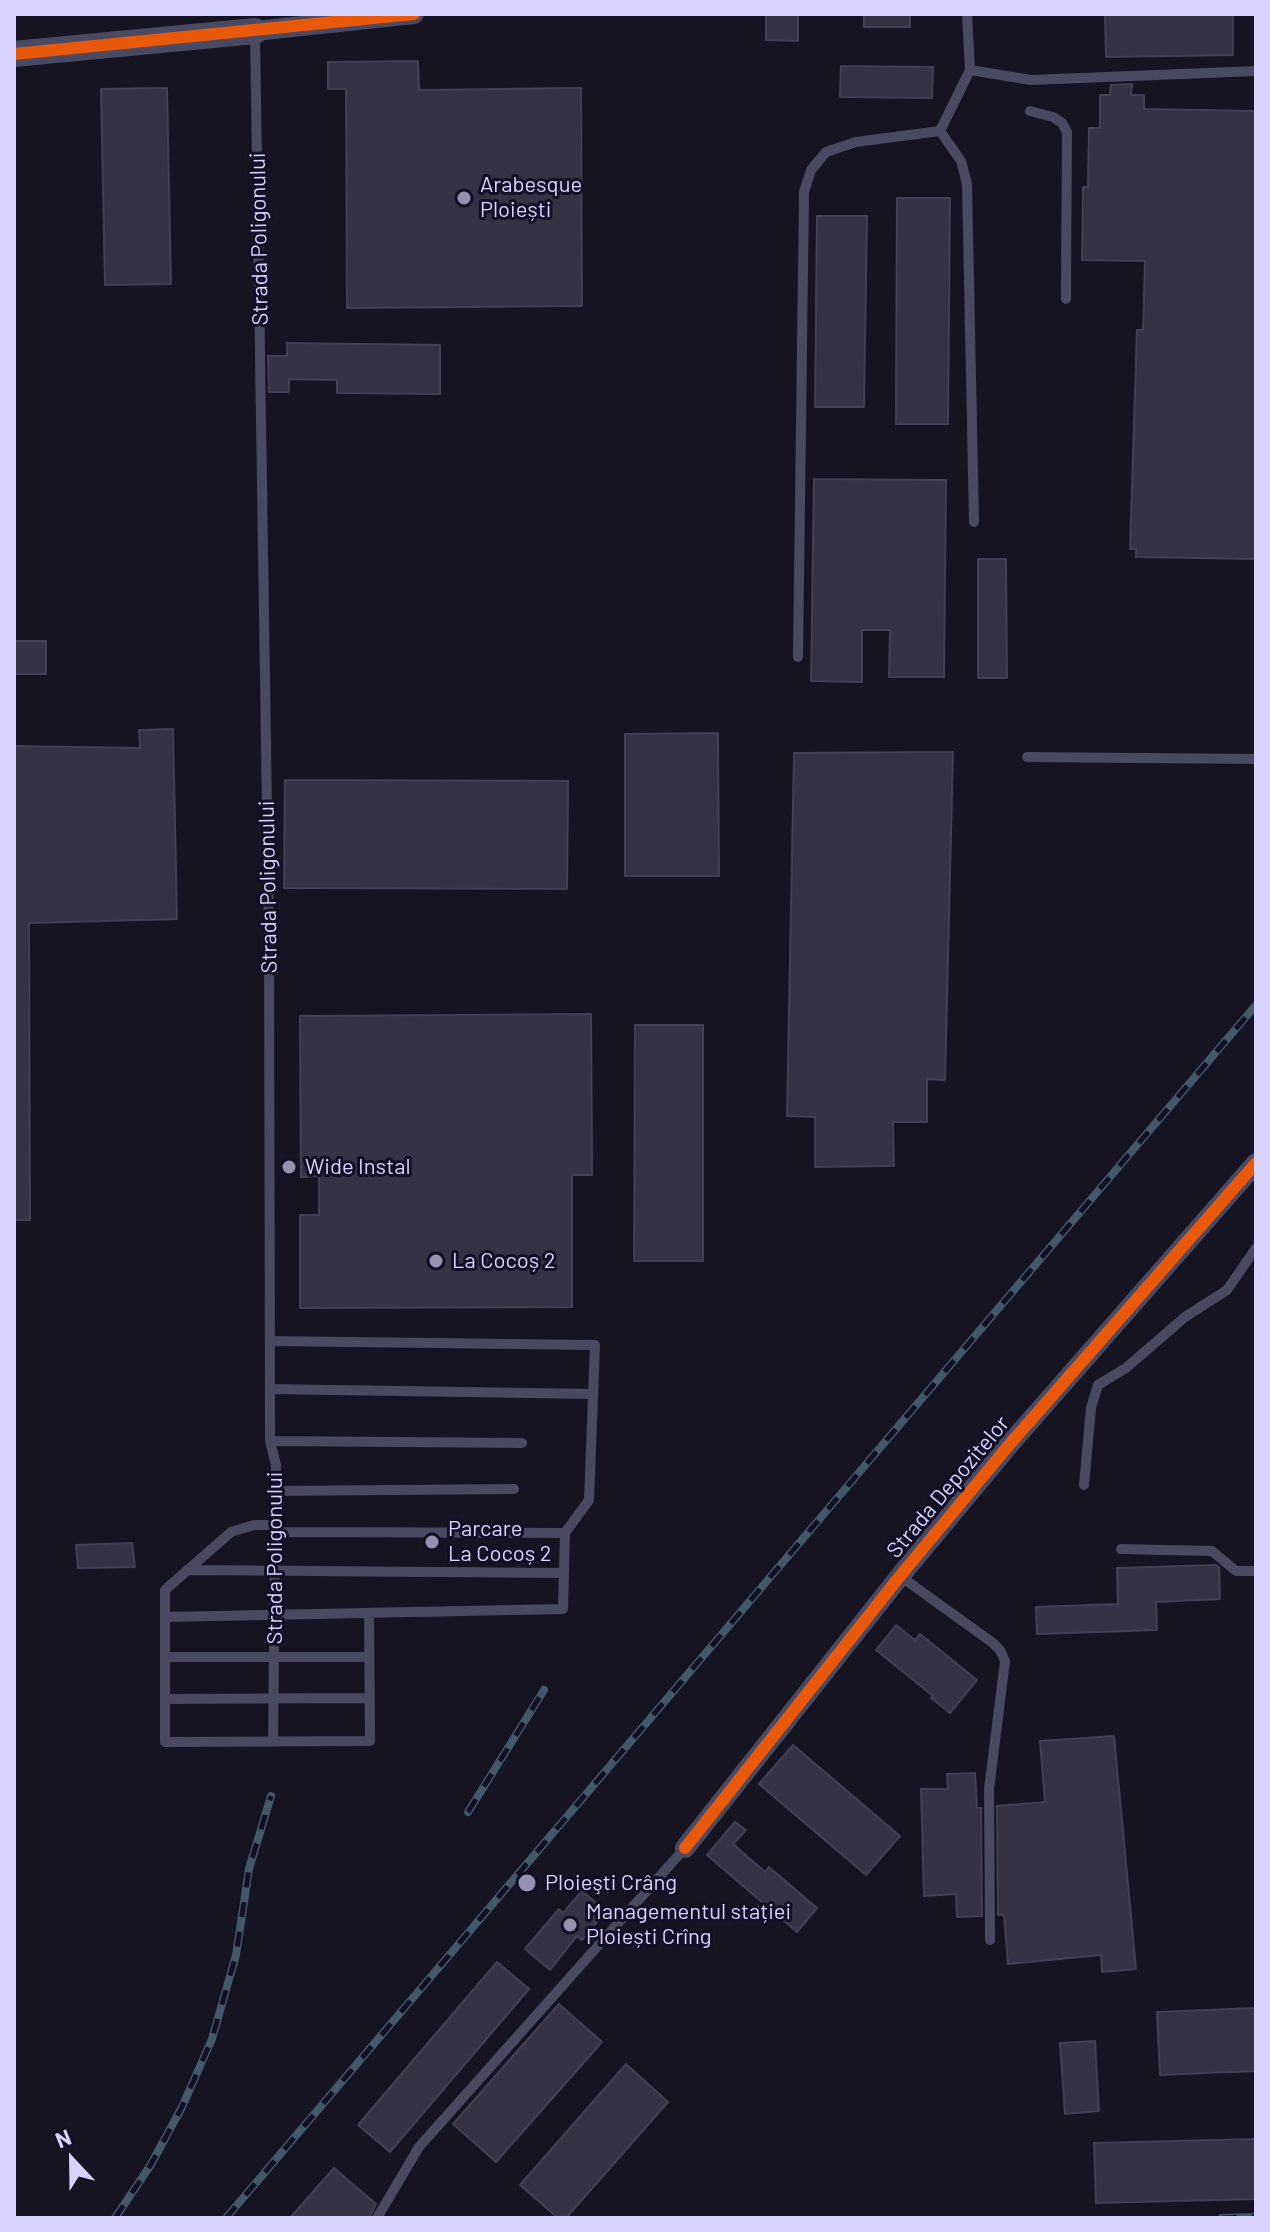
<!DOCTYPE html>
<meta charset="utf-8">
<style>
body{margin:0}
#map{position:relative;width:1270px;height:2232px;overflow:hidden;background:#161421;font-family:Barlow,sans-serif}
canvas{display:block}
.frame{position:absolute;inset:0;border:16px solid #d9d4ff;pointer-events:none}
.north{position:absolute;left:32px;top:2120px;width:80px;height:80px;-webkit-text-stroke:6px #130f26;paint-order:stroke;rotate:338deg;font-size:22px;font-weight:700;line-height:32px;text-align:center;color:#d9d4ff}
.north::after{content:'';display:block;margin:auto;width:28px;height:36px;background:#d9d4ff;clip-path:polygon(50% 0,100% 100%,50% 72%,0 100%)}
</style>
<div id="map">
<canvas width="1270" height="2232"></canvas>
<div class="frame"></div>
<div class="north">N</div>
</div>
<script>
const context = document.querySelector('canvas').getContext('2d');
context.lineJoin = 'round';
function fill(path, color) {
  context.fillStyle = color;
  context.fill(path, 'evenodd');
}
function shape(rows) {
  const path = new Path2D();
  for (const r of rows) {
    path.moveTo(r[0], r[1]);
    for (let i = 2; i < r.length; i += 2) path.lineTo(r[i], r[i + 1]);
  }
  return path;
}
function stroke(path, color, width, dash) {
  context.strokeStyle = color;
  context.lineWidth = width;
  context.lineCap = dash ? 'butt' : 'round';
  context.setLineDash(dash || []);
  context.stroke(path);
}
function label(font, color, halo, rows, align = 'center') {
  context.font = font + ' Barlow,sans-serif';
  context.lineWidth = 6;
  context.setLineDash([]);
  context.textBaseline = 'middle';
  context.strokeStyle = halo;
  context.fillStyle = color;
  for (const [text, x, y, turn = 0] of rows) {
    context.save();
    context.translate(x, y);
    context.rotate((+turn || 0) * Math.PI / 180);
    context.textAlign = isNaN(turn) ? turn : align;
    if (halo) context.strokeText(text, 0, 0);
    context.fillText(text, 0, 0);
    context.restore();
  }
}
const building = shape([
 [766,14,798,14,798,41,766,40,766,14],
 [864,14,910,14,910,27,864,27,864,14],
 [1105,14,1233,14,1233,55,1106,57,1105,14],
 [418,61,419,90,581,88,582,306,347,308,346,89,328,89,328,62,418,61],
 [841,66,933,67,932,98,840,97,841,66],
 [1132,84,1131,95,1144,95,1144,109,1256,111,1256,559,1136,557,1136,549,1130,549,1137,330,1143,330,1145,261,1082,260,1083,187,1088,187,1089,128,1100,128,1100,95,1110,95,1111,85,1132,84],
 [167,88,171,284,105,285,101,89,167,88],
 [897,198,950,198,948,424,896,424,897,198],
 [817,216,867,216,864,407,815,407,817,216],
 [287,343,440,345,440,394,337,393,337,380,289,379,289,392,269,392,268,356,287,356,287,343],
 [814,479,946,480,944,677,889,677,890,630,862,630,862,682,811,681,814,479],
 [978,559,1006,559,1007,678,978,678,978,559],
 [14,641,46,641,46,674,14,674,14,641],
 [173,729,177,919,29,923,30,1220,14,1220,14,746,140,748,139,730,173,729],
 [718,733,719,876,625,876,625,734,718,733],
 [953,752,945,1080,927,1079,927,1122,893,1122,894,1166,815,1167,815,1117,787,1116,794,753,953,752],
 [285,780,568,781,567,889,284,888,285,780],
 [591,1014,592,1175,572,1175,572,1307,300,1308,300,1215,319,1215,319,1176,301,1177,300,1016,591,1014],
 [635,1025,703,1025,703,1261,634,1261,635,1025],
 [132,1543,135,1567,78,1568,76,1545,132,1543],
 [1216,1565,1219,1567,1220,1599,1156,1602,1157,1630,1037,1634,1036,1607,1118,1604,1117,1568,1216,1565],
 [896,1625,915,1640,920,1634,977,1680,950,1713,931,1698,933,1696,876,1650,896,1625],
 [1114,1736,1136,1969,1102,1972,1101,1955,1008,1964,1004,1915,998,1915,997,1806,1045,1802,1040,1741,1114,1736],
 [793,1745,900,1836,866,1875,759,1784,793,1745],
 [975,1773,977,1808,981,1808,982,1916,957,1917,956,1894,924,1896,921,1789,948,1789,947,1774,975,1773],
 [735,1822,746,1830,733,1844,765,1872,769,1867,817,1908,797,1932,707,1855,735,1822],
 [582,1891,606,1911,582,1940,577,1936,550,1970,525,1949,559,1909,563,1913,582,1891],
 [497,1962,529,1989,390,2152,358,2125,497,1962],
 [559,2004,602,2042,496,2162,453,2124,559,2004],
 [1256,2008,1256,2071,1160,2075,1157,2012,1256,2008],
 [1095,2041,1099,2111,1065,2114,1060,2043,1095,2041],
 [626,2064,668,2102,566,2218,558,2218,520,2185,626,2064],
 [1256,2139,1256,2199,1096,2203,1094,2143,1256,2139],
 [334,2168,376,2204,369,2218,290,2218,334,2168]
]);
fill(building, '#343243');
stroke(building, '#433f54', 2);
stroke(shape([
 [255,33,269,937,270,1441,276,1465,273,1741],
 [970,70,1031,80,1256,71],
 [1030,111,1053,117,1062,123,1067,132,1066,299],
 [940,131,961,161,967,184,974,522],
 [940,131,970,70,967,14],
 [798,657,804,192,811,170,826,152,856,142,940,131],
 [1027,757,1256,759],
 [270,1389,593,1394],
 [270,1441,522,1443],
 [1084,1485,1091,1408,1098,1385,1126,1368,1185,1317,1227,1290,1256,1248],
 [274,1491,514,1489],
 [274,1525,254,1525,231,1532,165,1590,165,1742,370,1741,369,1613],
 [274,1532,565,1533],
 [1121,1549,1212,1551,1236,1571,1256,1571],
 [187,1570,563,1573],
 [900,1576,993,1643,1000,1650,1005,1661,989,1789,990,1940],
 [165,1617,563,1609,565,1533,589,1500,595,1345,270,1341],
 [165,1657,369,1657],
 [165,1699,369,1698],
 [377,2218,419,2147,685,1848]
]), '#4a4962', 10);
stroke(shape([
 [255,31,414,14],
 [685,1848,900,1576,1009,1445,1256,1163]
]), '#4a4962', 20);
stroke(shape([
 [14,54,255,31]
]), '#4a4962', 26);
const rail = shape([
 [468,1812,544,1690],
 [115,2218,150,2166,182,2107,212,2039,236,1955,249,1869,271,1796],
 [226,2218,1256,1005],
 [1222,2218,1256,2217]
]);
stroke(rail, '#43596b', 8);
stroke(rail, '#130f26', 5, [15]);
stroke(shape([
 [14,54,414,14],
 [685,1848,900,1576,1009,1445,1256,1163]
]), '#e8590c', 12);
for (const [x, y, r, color] of [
 [464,198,8,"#9591b1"],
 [289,1167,8,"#9591b1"],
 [436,1261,8,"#9591b1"],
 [432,1542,8,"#9591b1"],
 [527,1883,10,"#9591b1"],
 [570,1925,8,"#9591b1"]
]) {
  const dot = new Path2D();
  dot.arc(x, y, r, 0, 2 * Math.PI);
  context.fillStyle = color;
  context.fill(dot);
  stroke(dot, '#130f26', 3);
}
label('22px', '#d9d4ff', '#130f26', [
 ["Arabesque",480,185],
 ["Ploiești",480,210],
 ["Wide Instal",305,1167],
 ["La Cocoș 2",452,1261],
 ["Parcare",448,1529],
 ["La Cocoș 2",448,1554],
 ["Ploieşti Crâng",545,1883],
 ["Managementul stației",586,1912],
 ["Ploiești Crîng",586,1937]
], 'left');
label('22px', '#d9d4ff', '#130f26', [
 ["Strada Poligonului",259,239,-91],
 ["Strada Poligonului",268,887,-91],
 ["Strada Depozitelor",948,1487,-50],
 ["Strada Poligonului",275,1558,-90]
]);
</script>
